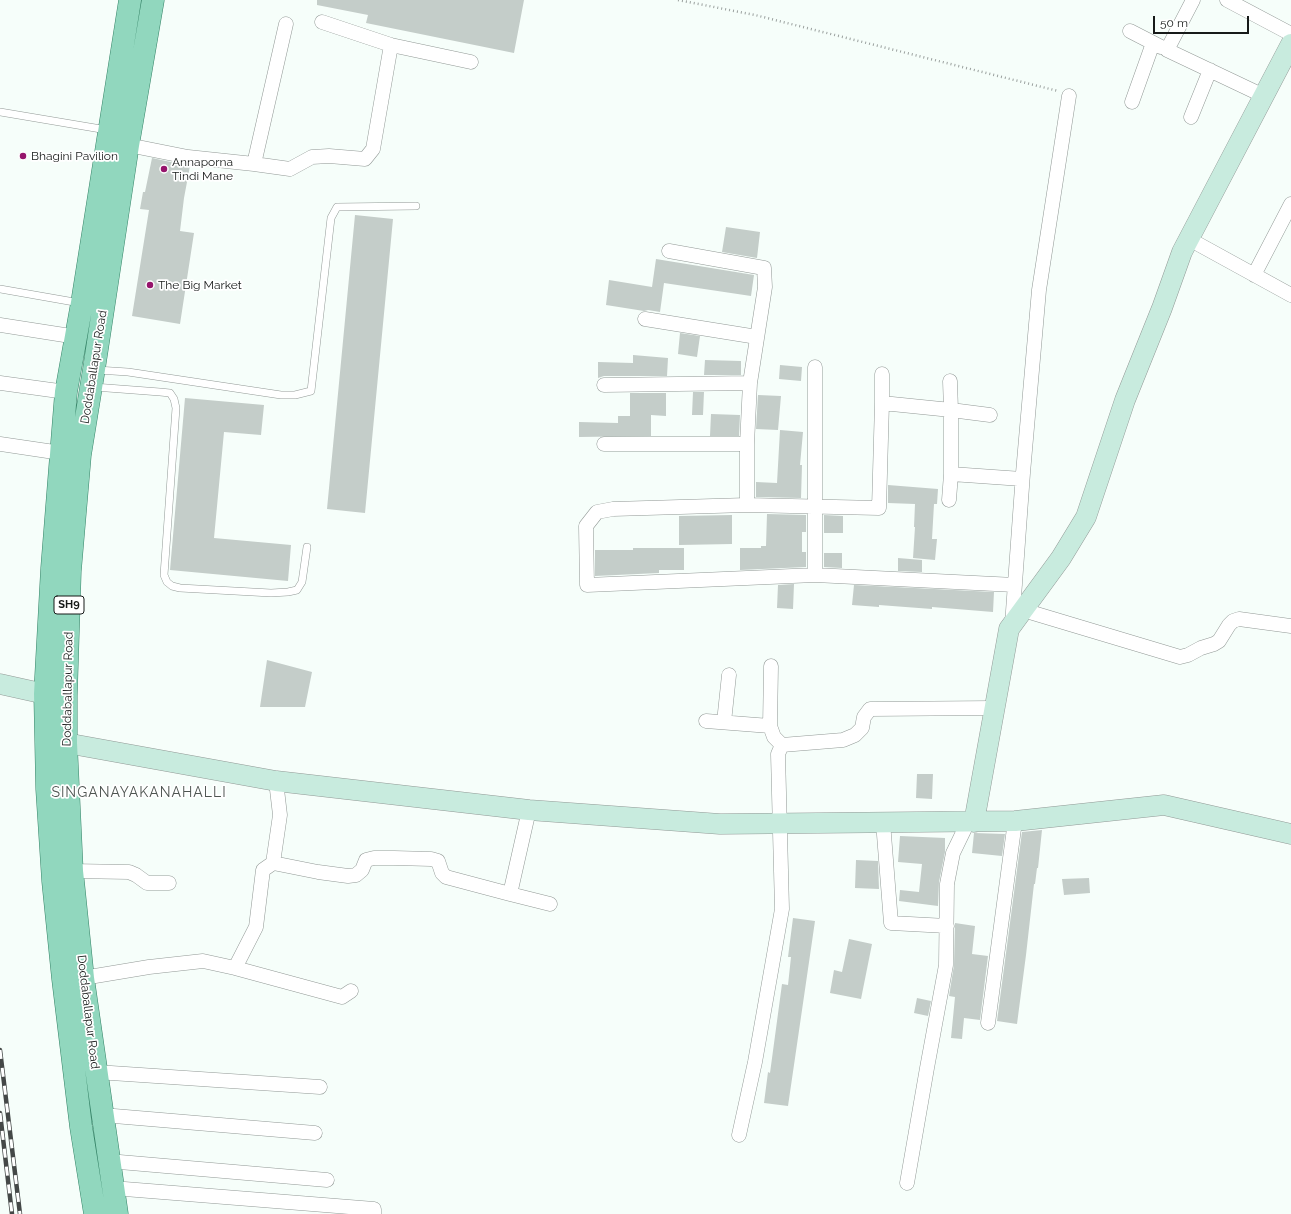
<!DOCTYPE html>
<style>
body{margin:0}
#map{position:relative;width:1291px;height:1214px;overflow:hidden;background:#f6fefa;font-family:Raleway,sans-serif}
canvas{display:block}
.scale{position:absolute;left:1153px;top:16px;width:96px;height:18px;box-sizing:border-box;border:2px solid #171a19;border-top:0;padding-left:5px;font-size:12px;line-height:14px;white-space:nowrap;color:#171a19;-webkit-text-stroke:3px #fff;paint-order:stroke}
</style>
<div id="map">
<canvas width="1291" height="1214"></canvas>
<div class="scale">50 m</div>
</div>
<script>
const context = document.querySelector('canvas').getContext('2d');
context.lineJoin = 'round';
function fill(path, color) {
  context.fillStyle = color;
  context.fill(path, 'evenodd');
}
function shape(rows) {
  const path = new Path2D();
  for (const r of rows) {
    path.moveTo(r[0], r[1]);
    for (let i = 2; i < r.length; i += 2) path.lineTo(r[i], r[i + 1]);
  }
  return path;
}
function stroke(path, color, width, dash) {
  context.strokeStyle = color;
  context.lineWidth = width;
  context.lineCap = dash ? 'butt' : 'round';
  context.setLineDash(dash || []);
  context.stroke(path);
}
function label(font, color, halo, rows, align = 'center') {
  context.font = font + ' Raleway,sans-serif';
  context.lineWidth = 3.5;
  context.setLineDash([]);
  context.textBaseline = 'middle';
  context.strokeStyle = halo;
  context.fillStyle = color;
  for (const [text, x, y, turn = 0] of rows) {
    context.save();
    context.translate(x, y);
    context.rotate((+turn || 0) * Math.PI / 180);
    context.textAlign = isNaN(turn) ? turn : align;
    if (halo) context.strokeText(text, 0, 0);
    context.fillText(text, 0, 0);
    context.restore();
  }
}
fill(shape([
 [317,0,524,0,514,53,366,23,368,15,317,5],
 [152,158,190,166,184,198,180,231,194,233,180,324,132,316,149,210,140,209,143,192,145,192],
 [355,215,393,219,365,513,327,509],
 [726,227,760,232,757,258,722,252],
 [656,259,754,275,751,296,664,283,660,312,648,310,644,311,606,305,609,280,652,287],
 [680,333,700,336,697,357,678,354],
 [633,355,668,358,667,376,604,376,598,378,598,362,633,363],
 [705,360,741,361,741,375,704,375],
 [780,365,802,367,801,381,779,379],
 [693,392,704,392,703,415,692,415],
 [630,393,666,393,666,416,651,415,651,436,579,437,579,422,618,423,618,416,630,416],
 [758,395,781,396,778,430,756,429],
 [185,398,264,405,261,435,224,432,214,538,291,545,288,581,170,570],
 [711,414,740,415,739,436,710,436],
 [780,430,803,432,800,465,802,465,801,498,756,497,756,482,777,483],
 [888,485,938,489,937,504,934,504,932,539,937,539,935,560,913,558,915,527,914,527,915,504,888,503],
 [767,514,806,515,806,532,802,532,802,552,806,552,806,567,740,570,740,548,761,548,761,546,766,546],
 [732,515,732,544,679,545,679,516],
 [824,515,843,516,843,533,824,533],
 [633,548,684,548,684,570,659,570,659,573,595,576,595,550,633,550],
 [824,553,842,553,842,568,824,567],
 [898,558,922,560,922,572,898,571],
 [794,584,793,609,777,608,778,585],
 [854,585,994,592,993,612,932,607,932,609,879,605,879,607,852,605],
 [267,660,312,672,305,707,260,707],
 [917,774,933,774,932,799,916,798],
 [1042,830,1038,868,1037,868,1035,884,1034,884,1026,955,1017,1024,997,1021,1022,832],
 [974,833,1005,834,1002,856,972,853],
 [900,836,945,838,945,852,939,882,938,906,899,901,900,890,919,892,922,864,898,862],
 [856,860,878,861,879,889,855,888],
 [1089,878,1090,893,1064,895,1062,879],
 [793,918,815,921,788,1106,764,1103,768,1072,770,1073,782,984,788,985,791,957,788,957],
 [955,923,975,926,972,954,988,956,980,1020,964,1018,962,1039,951,1038,955,997,949,996,954,965],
 [849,939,872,944,861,999,830,993,834,970,842,972],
 [917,998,931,1001,928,1016,914,1013]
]), '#c4cdc9');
const lane = shape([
 [0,112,107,130],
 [0,289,80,303],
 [97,370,128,372,281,395,295,395,311,391,331,218,337,207,416,206],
 [94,387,160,392,170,393,174,399,176,408,164,575,167,582,172,586,180,588,271,593,288,592,297,590,302,582,307,547]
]);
const street = shape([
 [1193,0,1167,50,1264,96],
 [1227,0,1291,34],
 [322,22,391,45,471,62],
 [1130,31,1161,47],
 [1132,102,1153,43],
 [1191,117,1210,70],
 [128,145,188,157,254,164,286,24],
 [254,164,290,169,312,157,329,156,365,159,373,149,391,45],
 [1189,239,1291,295],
 [669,251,764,268,765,287,750,383,747,444,747,505,879,508,882,403,951,410,950,381],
 [1254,275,1291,204],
 [645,319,757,337],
 [0,325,77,337],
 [815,367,815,575],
 [0,383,66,392],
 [604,385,750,383],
 [882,403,882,374],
 [990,415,951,410,951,474,1022,479],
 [0,444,61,453],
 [604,444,747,444],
 [949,500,951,474],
 [747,505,613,509,597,512,586,526,587,585,815,575,1015,585],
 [1023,610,1180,657,1188,655,1201,648,1214,644,1219,641,1229,625,1233,621,1239,619,1291,626],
 [1012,625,1023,473,1039,290,1069,96],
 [771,666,770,726,774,737,782,745],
 [706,721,770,726],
 [724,722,729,675],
 [529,810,510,894,550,904],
 [883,822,891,923,947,926],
 [273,863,318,872,348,876,356,875,362,870,366,860,374,858,394,858,431,859,438,861,442,873,446,877,510,894],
 [72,871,129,872,136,875,147,883,169,883],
 [235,968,342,997,351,991],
 [83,978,149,967,203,961,235,968,256,927,263,870,273,863,280,815,276,781],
 [988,1023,1015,821],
 [96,1072,320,1087],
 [103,1117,114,1116,315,1133],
 [739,1135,755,1062,782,909,778,754,782,745,843,740,855,735,862,728,864,717,870,709,994,708],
 [108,1161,327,1180],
 [907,1183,927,1068,946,965,947,884,953,853,968,822],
 [112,1188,374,1209,374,1214]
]);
const secondary = shape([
 [0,684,45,694],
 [66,743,276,781,529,810,720,824,1015,821,1164,805,1291,834],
 [974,822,1009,629,1061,558,1086,517,1125,400,1162,308,1182,252,1291,44]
]);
const primary = shape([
 [95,1214,81,1127,63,979,53,881,47,789,45,694,52,568,66,392,82,303,130,0],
 [117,1214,83,978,72,871,66,743,66,696,70,571,80,455,94,369,128,145,153,0]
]);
stroke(lane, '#929996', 8);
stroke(street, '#929996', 15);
stroke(secondary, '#929996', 21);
stroke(primary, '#368468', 23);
stroke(shape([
 [678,0,755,15,1058,91]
]), '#9aa09e', 2.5, [1, 3]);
stroke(lane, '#fff', 7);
stroke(street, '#fff', 14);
stroke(secondary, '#c8ebde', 20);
stroke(primary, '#91d7be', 22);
const rail = shape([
 [0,1050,20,1214],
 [0,1113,12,1214]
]);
stroke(rail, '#444847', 4.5);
stroke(rail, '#fff', 3, [9]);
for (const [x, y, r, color] of [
 [23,156,4,"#96146c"],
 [164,169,4,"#96146c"],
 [150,285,4,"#96146c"]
]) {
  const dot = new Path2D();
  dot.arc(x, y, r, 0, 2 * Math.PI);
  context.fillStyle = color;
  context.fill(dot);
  stroke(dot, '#fff', 1.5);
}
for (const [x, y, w] of [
 [69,605,30]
]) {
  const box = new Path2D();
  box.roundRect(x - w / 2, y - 9, w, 18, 3);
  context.fillStyle = '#fff';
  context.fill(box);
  stroke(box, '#171a19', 1);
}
label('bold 11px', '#171a19', null, [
 ["SH9",69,605]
]);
label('12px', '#171a19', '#fff', [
 ["Bhagini Pavilion",31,156],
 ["Annaporna",172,162],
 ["Tindi Mane",172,176],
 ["The Big Market",158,285]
], 'left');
label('12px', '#171a19', '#fff', [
 ["Doddaballapur Road",94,367,-81],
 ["Doddaballapur Road",68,689,-89],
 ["Doddaballapur Road",88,1012,83]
]);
context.letterSpacing = '1px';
label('14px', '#4e5551', '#fff', [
 ["SINGANAYAKANAHALLI",139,793]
]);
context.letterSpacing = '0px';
</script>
